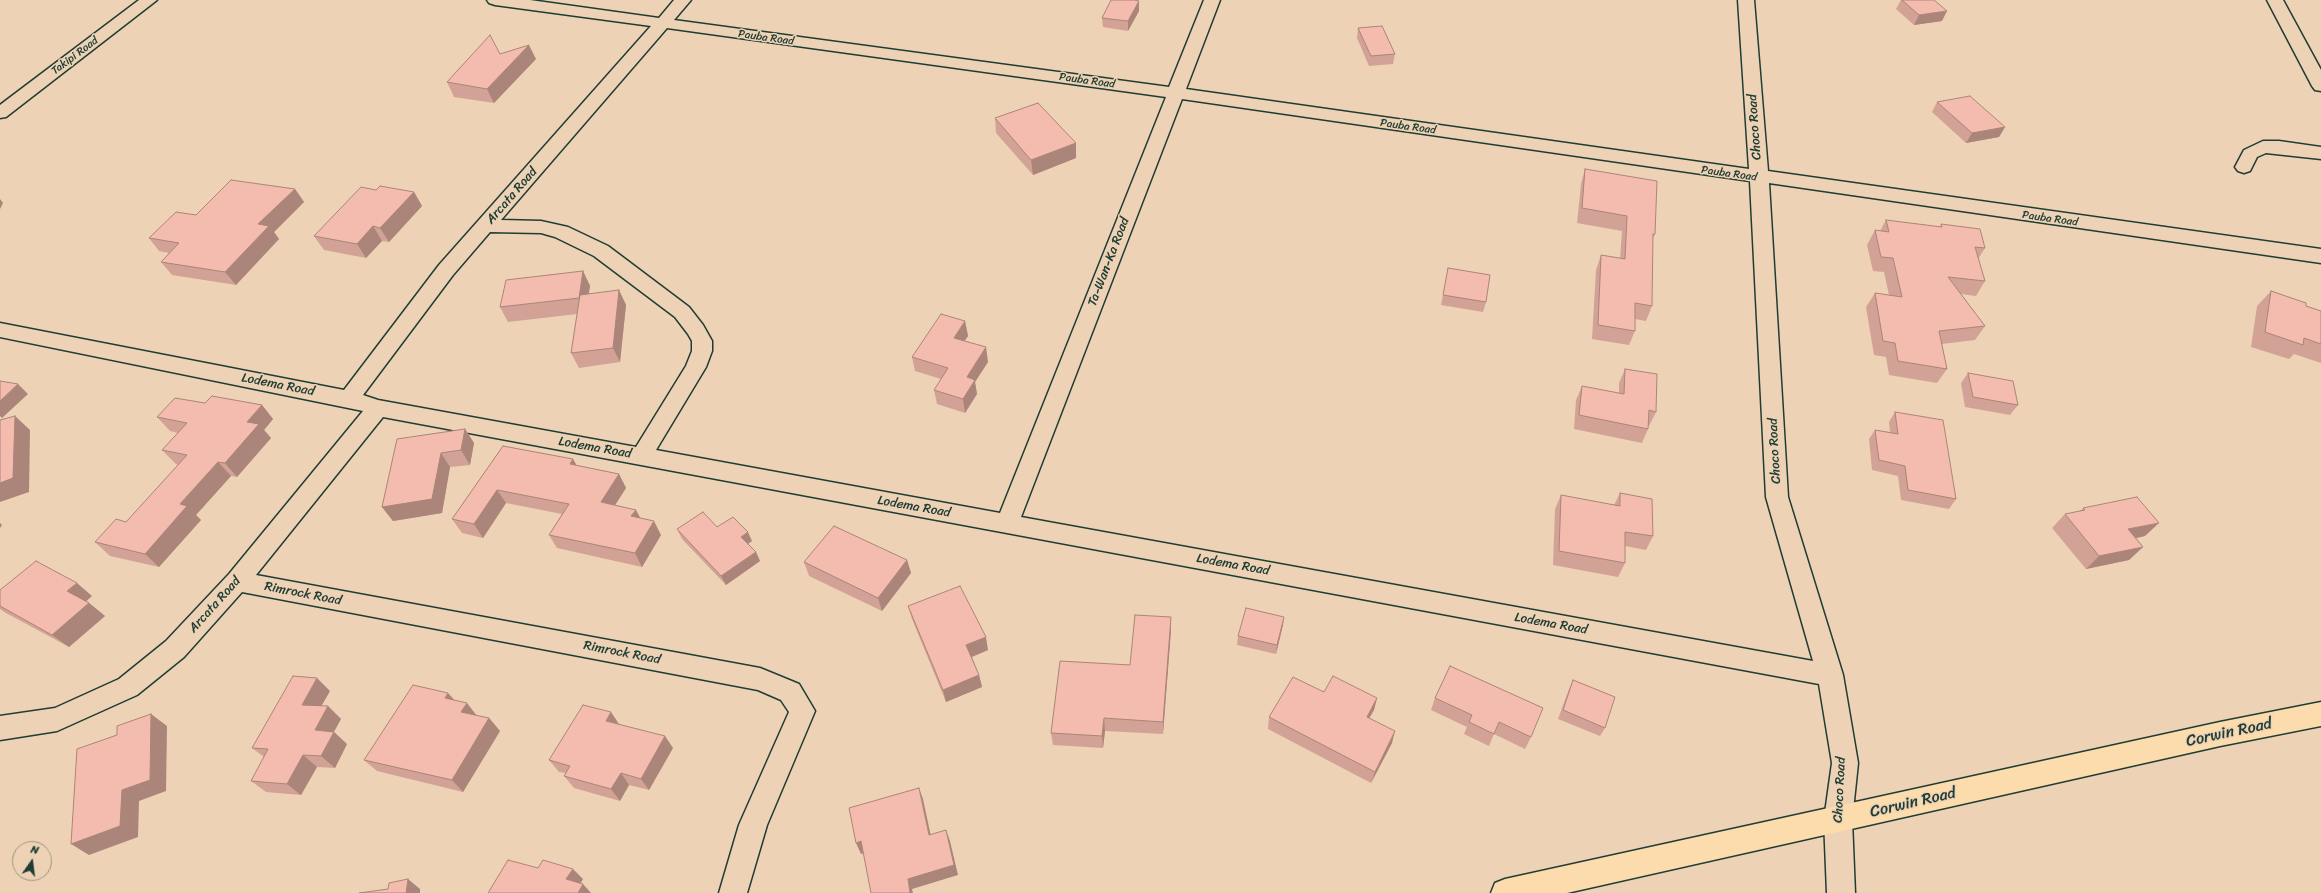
<!DOCTYPE html>
<style>
body{margin:0}
#map{position:relative;width:2321px;height:893px;overflow:hidden;background:#eed2b5;font-family:Sriracha,sans-serif}
canvas{display:block}
.north{position:absolute;left:12px;top:841px;width:40px;height:40px;box-sizing:border-box;background:#eed2b5;border:1px solid #9b9681;border-radius:50%;rotate:14deg;font-size:11px;font-weight:700;line-height:16px;text-align:center;color:#1f3d34}
.north::after{content:'';display:block;margin:auto;width:14px;height:18px;background:#1f3d34;clip-path:polygon(50% 0,100% 100%,50% 72%,0 100%)}
</style>
<div id="map">
<canvas width="2321" height="893"></canvas>
<div class="north">N</div>
</div>
<script>
const context = document.querySelector('canvas').getContext('2d');
context.lineJoin = 'round';
function shape(rows) {
  const path = new Path2D();
  for (const r of rows) {
    path.moveTo(r[0], r[1]);
    for (let i = 2; i < r.length; i += 2) path.lineTo(r[i], r[i + 1]);
  }
  return path;
}
function stroke(path, color, width, dash) {
  context.strokeStyle = color;
  context.lineWidth = width;
  context.lineCap = dash ? 'butt' : 'round';
  context.setLineDash(dash || []);
  context.stroke(path);
}
function fill(path, color) {
  context.fillStyle = color;
  context.fill(path, 'evenodd');
}
function label(font, color, halo, rows, align = 'center') {
  context.font = font + ' Sriracha,sans-serif';
  context.lineWidth = 3;
  context.setLineDash([]);
  context.textBaseline = 'middle';
  context.strokeStyle = halo;
  context.fillStyle = color;
  for (const [text, x, y, turn = 0] of rows) {
    context.save();
    context.translate(x, y);
    context.rotate((+turn || 0) * Math.PI / 180);
    context.textAlign = isNaN(turn) ? turn : align;
    if (halo) context.strokeText(text, 0, 0);
    context.fillText(text, 0, 0);
    context.restore();
  }
}
const minor = shape([
 [139,0,157,0,6,117,0,118,0,105,139,0],
 [487,0,530,0,659,18,674,0,691,0,674,20,1169,87,1204,0,1220,0,1186,89,1749,169,1738,0,1754,0,1768,171,2321,249,2321,263,1769,183,1788,497,1843,675,1858,763,1852,820,1855,893,1827,893,1824,820,1832,763,1819,684,383,417,256,575,760,668,799,684,815,711,767,825,747,893,719,893,739,825,789,712,781,700,758,690,242,592,184,657,137,695,57,731,0,740,0,716,55,708,119,679,166,641,229,574,363,411,0,337,0,323,344,390,439,265,651,26,495,5,489,3,487,0],
 [667,28,1166,97,1000,513,656,450,706,367,712,351,712,341,703,325,689,307,608,246,568,227,541,221,501,220,667,28],
 [1182,99,1750,181,1766,497,1813,661,1021,517,1182,99],
 [490,232,541,233,555,237,594,256,675,317,688,334,692,341,692,351,686,366,636,447,378,400,363,395,453,275,490,232],
 [2267,0,2283,0,2321,70,2321,91,2315,90,2312,86,2267,0],
 [2263,141,2279,141,2321,147,2321,159,2266,153,2257,157,2250,171,2244,173,2238,171,2235,167,2244,150,2263,141]
]);
const major = shape([
 [2321,702,2321,726,2220,746,1567,893,1491,893,1495,883,1505,879,2220,722,2321,702]
]);
stroke(minor, '#1f3d34', 3);
stroke(major, '#1f3d34', 3);
fill(minor, '#eed2b5');
fill(major, '#fcdcac');
fill(shape([
 [1901,0,1934,0,1942,21,1914,25,1896,9],
 [1139,11,1128,31,1103,27,1102,18],
 [1358,28,1395,54,1393,64,1369,66,1357,38],
 [500,54,536,59,494,103,454,97,447,82],
 [1937,102,2005,127,1999,137,1966,143,1932,112],
 [995,118,1076,143,1076,158,1033,175,996,133],
 [1585,169,1655,234,1652,241,1652,306,1646,321,1635,319,1635,331,1629,345,1592,339,1596,270,1601,255,1620,259,1622,231,1577,223,1581,184],
 [295,189,304,202,274,232,279,239,236,285,172,275,161,262,169,253,159,251,149,238,196,215],
 [376,190,414,192,422,206,389,242,382,241,366,258,324,250,314,236],
 [1886,220,1940,227,1941,224,1985,248,1978,259,1985,281,1976,296,1961,294,1985,326,1975,340,1942,344,1947,369,1937,383,1889,375,1886,357,1874,355,1866,307,1875,293,1889,295,1884,272,1873,271,1867,245,1875,230,1880,231],
 [1448,268,1486,302,1483,312,1441,305],
 [583,271,590,286,588,294,619,290,626,305,620,362,579,368,571,353,577,314,508,322,500,307],
 [2271,291,2306,306,2321,311,2321,363,2294,354,2289,359,2251,347,2257,306],
 [965,321,968,336,964,341,988,362,975,382,977,394,965,413,937,404,934,390,941,379,915,371,912,357],
 [1625,369,1656,412,1649,426,1648,426,1648,429,1642,443,1574,429,1576,400,1582,386,1619,393,1619,383],
 [1968,373,2018,405,2010,415,1965,407,1961,383],
 [205,403,262,405,273,419,264,430,271,438,237,477,231,476,196,515,201,520,159,567,110,556,95,542,126,522,178,465,176,464,162,450,178,433,170,431,157,417],
 [1895,412,1956,499,1949,509,1901,500,1898,476,1872,470,1869,439,1875,430,1890,432,1889,422],
 [465,429,474,443,470,465,450,467,442,513,393,521,382,507],
 [503,446,573,459,576,465,619,474,626,488,615,505,636,510,640,518,661,535,642,567,557,548,549,535,562,514,506,503,483,538,462,533,452,519],
 [1620,493,1653,536,1646,550,1625,546,1625,563,1618,577,1553,565,1555,509,1561,495,1614,505],
 [2083,508,2145,536,2136,538,2143,547,2129,560,2086,569,2052,528,2065,514,2080,511],
 [717,527,752,541,748,544,756,552,760,561,726,585,682,539,677,529],
 [907,560,911,573,882,611,809,576,804,562],
 [0,590,92,596,86,601,89,603,105,616,69,647,6,613,0,609],
 [908,606,988,650,972,657,979,675,982,687,946,702,912,619],
 [1171,617,1171,630,1163,734,1105,731,1103,748,1053,745,1051,733,1130,665],
 [1283,625,1276,654,1237,645,1238,636],
 [1450,666,1531,737,1525,749,1494,734,1489,746,1464,734,1467,727,1431,710,1435,698],
 [1573,680,1605,728,1600,736,1558,719,1569,689],
 [330,691,321,706,328,706,341,719,334,732,347,744,335,768,317,767,301,795,266,792,251,781,264,757,252,748],
 [1377,698,1374,710,1369,718,1392,743,1371,783,1268,729,1269,717],
 [455,701,477,716,489,718,500,731,463,792,377,771,364,760],
 [619,724,673,748,649,790,629,785,620,801,574,788,564,776,566,773,559,772,549,760]
]), '#d2a296');
fill(shape([
 [1139,1,1139,11,1128,31,1128,21],
 [1947,11,1942,21,1914,25,1919,15],
 [529,45,536,59,494,103,487,89],
 [2005,127,1999,137,1966,143,1972,133],
 [1076,143,1076,158,1033,175,1031,160],
 [295,189,304,202,274,232,279,239,236,285,225,272,258,224],
 [414,192,422,206,389,242,380,228],
 [0,199,3,203,0,209],
 [373,226,382,241,366,258,357,244],
 [583,271,590,286,586,312,579,298],
 [619,290,626,305,620,362,613,348],
 [965,321,968,336,957,352,954,338],
 [986,347,988,362,975,382,977,394,965,413,963,399,967,377],
 [18,384,28,394,2,418,0,416,0,401],
 [262,405,273,419,264,430,271,438,237,477,225,463,247,422],
 [15,416,30,430,29,492,0,502,0,483],
 [465,429,474,443,470,465,461,450],
 [441,453,450,467,442,513,393,521,382,507],
 [573,459,581,473,570,464],
 [218,462,231,476,196,515,201,520,159,567,145,554,180,504],
 [619,474,626,488,608,516,601,502],
 [497,490,506,503,483,538,474,524],
 [636,510,643,523,631,516],
 [654,521,661,535,642,567,635,553],
 [0,523,2,525,0,528],
 [2159,523,2145,536,2114,543,2128,529],
 [748,532,752,541,745,546,741,537],
 [2143,547,2129,560,2086,569,2099,556],
 [756,552,760,561,726,585,721,576],
 [907,560,911,573,882,611,878,598],
 [77,583,92,596,83,604,67,591],
 [89,603,105,616,69,647,52,635],
 [1171,617,1171,630,1163,734,1163,722],
 [1284,617,1283,625,1276,654,1277,645],
 [986,637,988,650,969,658,966,645],
 [979,675,982,687,946,702,943,690],
 [317,678,330,691,315,717,302,705],
 [448,693,459,705,445,698],
 [1377,698,1374,710,1363,729,1367,717],
 [467,703,477,716,472,725,461,712],
 [328,706,341,719,328,742,315,730],
 [611,712,619,724,606,721],
 [151,714,167,726,166,791,139,801,138,837,89,855,71,844,122,790],
 [489,718,500,731,463,792,452,780],
 [1104,718,1105,731,1103,748,1102,736],
 [1395,731,1392,743,1371,783,1375,772],
 [334,732,347,744,335,768,321,756],
 [665,736,673,748,649,790,641,779],
 [303,755,317,767,301,795,287,784],
 [621,773,629,785,620,801,611,789],
 [919,788,923,799,933,846,929,835],
 [946,830,950,841,958,875,912,889,913,893,910,893,908,879],
 [861,841,866,852,861,854,856,843],
 [573,869,583,879,577,890,566,879],
 [408,879,420,889,420,893,406,893],
 [583,884,591,893,578,893]
]), '#ab847a');
const building = shape([
 [1111,0,1134,0,1139,1,1128,21,1102,18,1111,0],
 [1902,0,1934,0,1947,11,1919,15,1902,0],
 [1382,26,1395,54,1371,56,1358,28,1382,26],
 [490,35,500,54,529,45,487,89,447,82,490,35],
 [1970,96,2005,127,1972,133,1937,102,1970,96],
 [1038,103,1076,143,1031,160,995,118,1038,103],
 [1585,169,1657,181,1655,234,1653,234,1652,306,1635,303,1635,331,1598,325,1601,255,1625,259,1627,216,1582,208,1585,169],
 [231,180,295,189,258,224,269,226,225,272,161,262,179,243,149,238,176,212,196,215,231,180],
 [380,186,414,192,380,228,373,226,357,244,314,236,361,187,376,190,380,186],
 [1886,220,1942,227,1941,224,1980,229,1985,248,1975,247,1985,281,1948,277,1985,326,1939,331,1947,369,1898,361,1895,343,1883,341,1875,293,1902,297,1893,258,1881,257,1875,230,1889,232,1886,220],
 [1448,268,1490,275,1486,302,1443,295,1448,268],
 [583,271,579,298,500,307,506,280,583,271],
 [619,290,613,348,571,353,580,295,619,290],
 [2271,291,2306,303,2306,306,2321,311,2321,344,2304,338,2303,345,2265,332,2271,291],
 [941,314,965,321,954,338,986,347,967,377,975,380,963,399,934,390,948,368,912,357,941,314],
 [1625,369,1657,374,1656,412,1649,410,1648,429,1579,415,1582,386,1624,394,1625,369],
 [1968,373,2013,381,2018,405,1973,397,1968,373],
 [0,381,18,384,0,401,0,381],
 [212,396,262,405,247,422,259,424,225,463,218,462,180,504,187,506,145,554,95,542,116,519,126,522,187,455,162,450,187,423,157,417,175,398,205,403,212,396],
 [1895,412,1943,420,1956,499,1908,490,1905,466,1879,460,1875,430,1898,434,1895,412],
 [15,416,13,478,0,483,0,420,15,416],
 [465,429,461,450,441,453,432,499,382,507,397,439,465,429],
 [503,446,573,459,570,464,619,474,601,502,636,510,631,516,654,521,635,553,549,535,569,504,497,490,474,524,452,519,503,446],
 [1620,493,1652,499,1653,536,1625,532,1625,563,1559,551,1561,495,1620,506,1620,493],
 [2137,497,2159,523,2128,529,2143,547,2099,556,2065,514,2085,510,2083,508,2137,497],
 [703,512,717,527,733,517,748,532,741,537,756,552,721,576,677,529,703,512],
 [834,526,907,560,878,598,804,562,834,526],
 [36,561,77,583,67,591,89,603,52,635,0,606,0,590,36,561],
 [960,586,986,637,966,645,979,675,943,690,908,606,960,586],
 [1246,608,1284,617,1277,645,1238,636,1246,608],
 [1135,615,1171,617,1163,722,1104,718,1102,736,1051,733,1060,661,1130,665,1135,615],
 [1450,666,1543,708,1531,737,1499,722,1494,734,1469,722,1472,715,1435,698,1450,666],
 [293,676,317,678,302,705,328,706,315,730,334,732,321,756,303,755,287,784,251,781,268,749,252,748,293,676],
 [1333,676,1377,698,1367,717,1395,731,1375,772,1269,717,1293,677,1324,692,1333,676],
 [1573,680,1615,697,1605,728,1563,710,1573,680],
 [413,685,448,693,445,698,467,703,461,712,489,718,452,780,364,760,413,685],
 [583,705,611,712,606,721,665,736,641,779,621,773,611,789,564,776,570,766,549,760,583,705],
 [151,714,150,780,122,790,120,826,71,844,77,749,117,735,117,726,151,714],
 [919,788,929,835,946,830,954,865,908,879,910,893,871,893,861,841,856,843,849,808,919,788],
 [508,860,538,868,543,860,573,869,566,879,583,884,578,893,488,893,508,860],
 [408,879,406,893,359,893,388,889,389,883,408,879]
]);
fill(building, '#f4bcae');
stroke(building, '#ab847a', 1);
label('11px', '#1f3d34', '#eed2b5', [
 ["Pauba Road",766,38,8],
 ["Takipi Road",75,56,-37],
 ["Pauba Road",1087,81,8],
 ["Pauba Road",1408,127,8],
 ["Pauba Road",1729,174,8],
 ["Pauba Road",2050,219,8]
]);
label('13px', '#1f3d34', '#eed2b5', [
 ["Choco Road",1755,127,-94],
 ["Arcata Road",512,196,-49],
 ["Ta-Wan-Ka Road",1109,262,-69],
 ["Lodema Road",278,385,11],
 ["Lodema Road",595,448,10],
 ["Choco Road",1775,451,-93],
 ["Lodema Road",914,507,10],
 ["Lodema Road",1233,565,10],
 ["Rimrock Road",303,594,11],
 ["Arcata Road",215,605,-48],
 ["Lodema Road",1551,624,10],
 ["Rimrock Road",622,653,11],
 ["Choco Road",1840,790,-87]
]);
label('16px', '#1f3d34', '#eed2b5', [
 ["Corwin Road",2229,733,-12],
 ["Corwin Road",1913,803,-13]
]);
</script>
